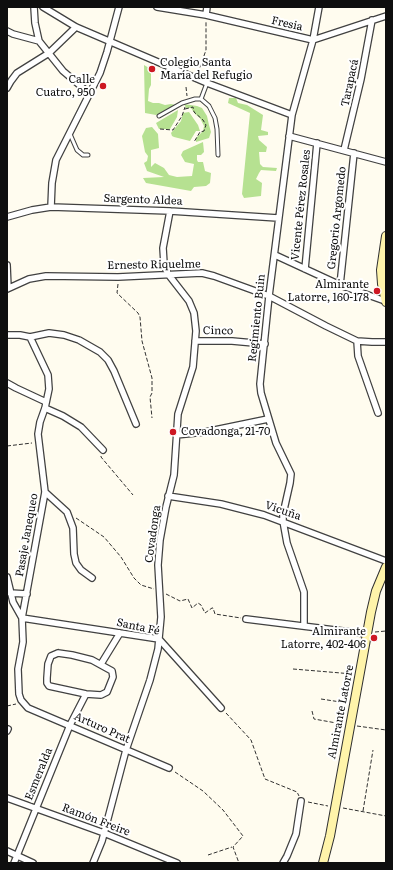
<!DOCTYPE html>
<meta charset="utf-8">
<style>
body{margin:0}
#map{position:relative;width:393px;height:870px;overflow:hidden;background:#fffcef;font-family:Literata,serif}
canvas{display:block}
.frame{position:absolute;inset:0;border:8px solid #0e0e0e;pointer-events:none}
</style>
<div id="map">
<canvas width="393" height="870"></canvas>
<div class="frame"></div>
</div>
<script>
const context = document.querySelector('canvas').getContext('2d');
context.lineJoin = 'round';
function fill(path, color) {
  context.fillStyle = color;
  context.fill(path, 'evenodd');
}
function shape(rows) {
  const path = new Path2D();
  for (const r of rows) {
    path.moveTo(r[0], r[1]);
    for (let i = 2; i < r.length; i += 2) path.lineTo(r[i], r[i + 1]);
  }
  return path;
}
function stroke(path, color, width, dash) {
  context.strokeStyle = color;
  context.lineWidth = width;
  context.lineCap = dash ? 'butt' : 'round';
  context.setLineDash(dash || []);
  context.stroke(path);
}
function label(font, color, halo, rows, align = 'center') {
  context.font = font + ' Literata,serif';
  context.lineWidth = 4;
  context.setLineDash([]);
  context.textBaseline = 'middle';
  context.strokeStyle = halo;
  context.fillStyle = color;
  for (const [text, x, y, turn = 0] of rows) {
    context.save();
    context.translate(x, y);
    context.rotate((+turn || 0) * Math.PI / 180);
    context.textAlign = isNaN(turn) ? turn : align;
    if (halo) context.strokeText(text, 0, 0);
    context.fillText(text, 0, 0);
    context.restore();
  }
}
fill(shape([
 [144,65,149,68,151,73,151,85,149,89,148,101,153,103,159,103,165,105,171,104,176,105,156,115,145,113],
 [229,98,236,98,238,103,247,105,263,115,261,130,268,132,268,135,258,136,259,140,267,147,266,152,259,152,260,164,263,167,277,168,276,171,261,170,259,173,256,179,262,183,261,196,244,198,242,194,250,113,228,103],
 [184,104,197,106,202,108,207,116,209,125,211,132,209,138,196,142,196,138,203,131,204,126,200,118,195,114,191,108,186,108],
 [178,110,177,117,170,129,159,129,156,123],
 [189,112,198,125,200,131,196,131,190,141,174,137,172,136,171,133,181,121,183,113],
 [152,127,158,134,159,148,151,150,151,167,155,163,164,168,169,175,177,177,192,176,194,164,185,162,181,155,183,151,203,142,204,152,201,155,197,155,197,160,198,162,203,162,205,171,211,173,210,183,206,186,194,187,191,191,146,183,143,178,164,177,147,171,144,163,147,161,148,156,145,152,142,136,146,128]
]), '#b6e191');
const service = shape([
 [207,83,201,99,209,106,215,118,217,129,218,155],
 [159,116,182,103,195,99,201,99],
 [70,134,77,150,83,155,88,155]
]);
const minor = shape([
 [34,7,35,23,39,41],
 [43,7,76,27,207,83,292,115],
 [157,7,206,15,313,40,386,16],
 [206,15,207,7],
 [7,31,13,34,39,41,63,71,90,94],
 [7,88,11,81,17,73,49,53,76,27],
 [289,136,386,162],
 [344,150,361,79,372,20],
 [51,207,52,183,56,160,100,73,107,52,119,7],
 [7,217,32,210,51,207,170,211,278,218],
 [275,255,340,285,385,301],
 [7,265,8,288],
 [305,269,317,143],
 [340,285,354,153],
 [7,289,29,279,46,276,118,277,202,273,214,276,269,296,326,326,357,341,372,342,386,342],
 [7,335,20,335,30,337],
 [30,337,48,375,49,389,45,408,40,422,38,434,45,492,22,618,23,642,18,669,19,694,21,700,28,708,169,768],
 [30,337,49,333,64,335,79,340,100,352,108,360,114,371,136,424],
 [195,341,232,341,265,344],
 [357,341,358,356,378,413],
 [7,383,16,388,46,402],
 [45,408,63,416,81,427,103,450],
 [176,435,205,432,268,419],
 [45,492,67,512,73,528,74,554,76,563,81,570,92,578],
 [168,496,221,504,264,515,386,561],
 [7,577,13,602,22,618],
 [10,593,27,594],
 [22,618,159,639,221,708],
 [246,619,367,634],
 [304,626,304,592,287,543,283,521,283,514,290,483,291,474,276,443,261,393,260,384,269,296,292,115,313,40,319,7],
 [58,653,72,655,92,660,112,671,113,677,107,692,101,695,86,694,49,686,47,683,47,678,48,664,51,656,58,653],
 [101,664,120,633],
 [7,731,8,729],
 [7,798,104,833,177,863],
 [7,851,33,863],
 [14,863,70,725,86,694],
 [93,863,102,841,126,750,150,680,158,649,161,617,158,565,160,540,166,507,174,475,178,414,193,367,196,331,194,313,189,301,168,274,164,264,163,248,170,211],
 [283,863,287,856,296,834,301,801]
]);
const secondary = shape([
 [386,236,381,270,382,284,386,302],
 [323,863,330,836,371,612,376,591,386,567]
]);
stroke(service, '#414141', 5);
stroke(minor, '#414141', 8);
stroke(secondary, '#303030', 10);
stroke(shape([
 [198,73,206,50,206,22],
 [186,87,187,96],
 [185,109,193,107,194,112,203,120,206,125,204,131,200,132,194,142],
 [160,129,173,130,182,116,185,107],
 [118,284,117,293,138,313,140,317,142,341,152,378,152,393,150,397,152,418],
 [7,446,32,443],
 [101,456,101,457,133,495],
 [76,518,104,537,121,557,134,578,141,585,154,589],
 [166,594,180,601,188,599,192,608,198,603,201,605,205,613,212,608,213,608,215,614,241,618],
 [375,632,386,631],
 [293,669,353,674],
 [321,699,347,703],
 [7,706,16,704],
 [312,711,314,719,342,724],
 [226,713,251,740,265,779,297,792,299,796],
 [357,726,386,730],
 [175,772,203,791,223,810,243,836,233,847,239,863],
 [308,802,328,806],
 [343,808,386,816],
 [363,811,373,750],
 [208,855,232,847]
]), '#303030', 1, [4, 2]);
stroke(service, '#fff', 3);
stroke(minor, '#fff', 5.5);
stroke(secondary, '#fff4aa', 8);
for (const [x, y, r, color] of [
 [152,69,4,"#cd1722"],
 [103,86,4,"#cd1722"],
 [377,291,4,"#cd1722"],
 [173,432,4,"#cd1722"],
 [374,638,4,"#cd1722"]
]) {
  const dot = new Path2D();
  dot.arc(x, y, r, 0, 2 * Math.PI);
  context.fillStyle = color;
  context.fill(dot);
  stroke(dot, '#fff', 1.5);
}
label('11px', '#0e0e0e', '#fff', [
 ["Fresia",287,24,13],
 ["Tarapacá",350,83,-78],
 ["Sargento Aldea",143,200,2],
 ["Vicente Pérez Rosales",301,205,-84],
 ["Gregorio Argomedo",337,218,-84],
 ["Ernesto Riquelme",154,265,-1],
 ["Regimiento Buin",257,318,-84],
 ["Cinco",218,331,1],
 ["Vicuña",283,511,19],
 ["Covadonga",153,534,-82],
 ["Pasaje Janequeo",27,535,-80],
 ["Santa Fé",138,627,12],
 ["Almirante Latorre",341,712,-79],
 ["Arturo Prat",102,728,24],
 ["Esmeralda",39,774,-68],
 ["Ramón Freire",96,820,21]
]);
label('11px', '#0e0e0e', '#fff', [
 ["Colegio Santa",160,63,"left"],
 ["María del Refugio",160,76,"left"],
 ["Calle",95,80],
 ["Cuatro, 950",95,93],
 ["Almirante",369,285],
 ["Latorre, 160-178",369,298],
 ["Covadonga, 21-70",181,432,"left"],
 ["Almirante",366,632],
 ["Latorre, 402-406",366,645]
], 'right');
</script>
